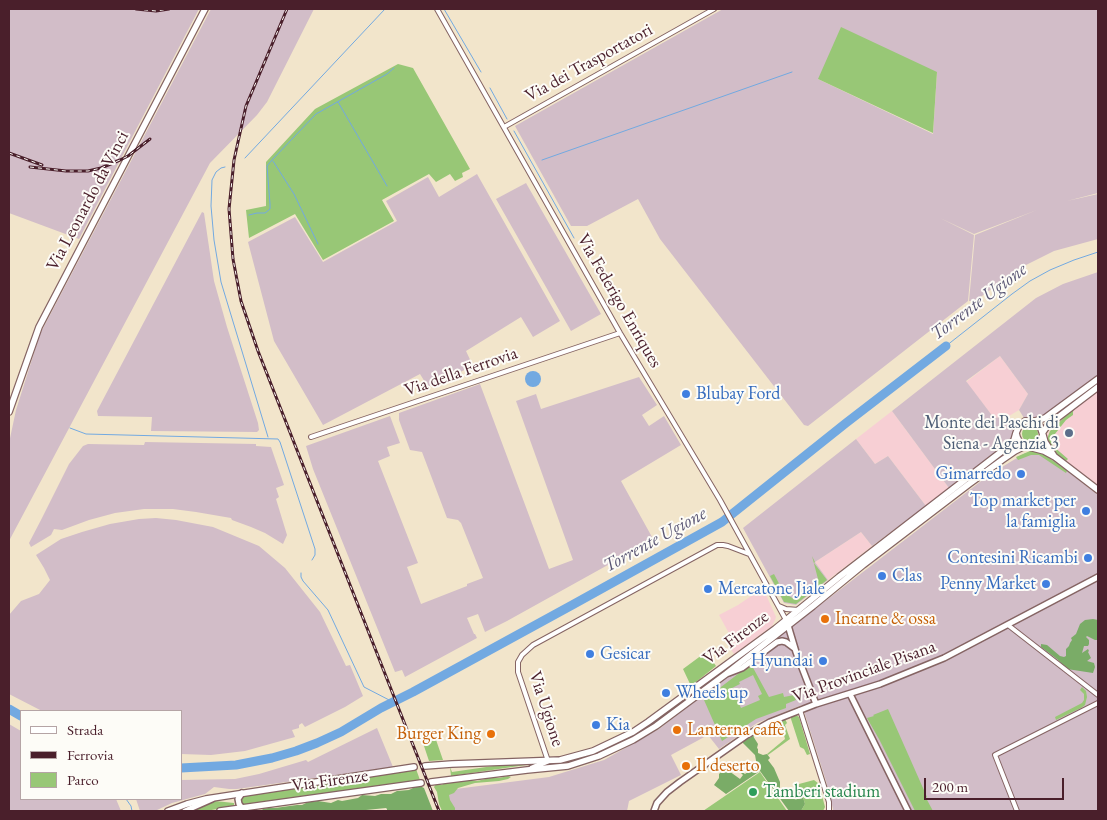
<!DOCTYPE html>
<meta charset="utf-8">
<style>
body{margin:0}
#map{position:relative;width:1107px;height:820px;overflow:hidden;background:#f2e5cb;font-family:"EB Garamond",serif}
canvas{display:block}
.frame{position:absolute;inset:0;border:10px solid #4a1f2b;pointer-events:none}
.legend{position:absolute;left:20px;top:710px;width:162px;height:90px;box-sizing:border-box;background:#fdfcf7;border:1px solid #b5a4a5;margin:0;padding:6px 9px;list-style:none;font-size:15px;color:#4a1f2b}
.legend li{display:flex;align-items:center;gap:10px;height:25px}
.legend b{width:25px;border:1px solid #b5a4a5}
.scale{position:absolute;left:924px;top:778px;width:140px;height:22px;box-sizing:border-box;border:2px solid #4a1f2b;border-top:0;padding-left:6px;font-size:15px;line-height:18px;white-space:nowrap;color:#4a1f2b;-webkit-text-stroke:4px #fdfcf7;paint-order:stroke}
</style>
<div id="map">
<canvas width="1107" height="820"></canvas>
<div class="frame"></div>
<ul class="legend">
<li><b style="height:6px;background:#fff"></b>Strada</li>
<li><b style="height:6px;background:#4a1f2b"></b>Ferrovia</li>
<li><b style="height:14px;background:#98c776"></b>Parco</li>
</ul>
<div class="scale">200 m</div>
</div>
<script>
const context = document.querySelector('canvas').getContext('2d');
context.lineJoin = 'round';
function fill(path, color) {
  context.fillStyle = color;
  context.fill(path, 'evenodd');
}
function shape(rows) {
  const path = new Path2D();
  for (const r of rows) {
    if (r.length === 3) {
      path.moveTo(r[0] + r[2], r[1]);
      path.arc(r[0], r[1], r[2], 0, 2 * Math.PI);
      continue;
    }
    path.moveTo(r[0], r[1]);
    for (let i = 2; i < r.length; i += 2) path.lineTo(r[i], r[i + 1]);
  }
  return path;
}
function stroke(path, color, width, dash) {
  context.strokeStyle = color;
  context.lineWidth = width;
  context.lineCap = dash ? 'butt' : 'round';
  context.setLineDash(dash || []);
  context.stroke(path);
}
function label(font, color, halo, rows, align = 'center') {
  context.font = font + ' "EB Garamond",serif';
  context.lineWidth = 4;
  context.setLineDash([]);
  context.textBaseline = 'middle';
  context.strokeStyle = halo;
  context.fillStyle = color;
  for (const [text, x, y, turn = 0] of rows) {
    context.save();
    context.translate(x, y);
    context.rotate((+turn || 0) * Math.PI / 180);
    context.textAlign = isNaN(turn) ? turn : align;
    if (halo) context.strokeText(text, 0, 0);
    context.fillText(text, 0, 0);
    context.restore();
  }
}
fill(shape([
 [1000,356,1028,394,1019,410,1009,416,994,418,966,382],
 [1098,390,1098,485,1054,452,1046,439,1047,434,1056,424,1068,412],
 [892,411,949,488,926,506,888,456,875,464,856,439],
 [861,532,872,546,828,580,815,562],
 [763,588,776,617,775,620,772,626,734,654,725,641,731,637,719,615,738,605]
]), '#f7cfd4');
fill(shape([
 [9,9,199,9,79,239,9,213],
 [211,9,314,9,267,102,257,115,210,163,9,541,9,443,16,410,40,334],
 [723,9,1098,9,1098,193,1067,201,1098,194,1098,239,1054,251,1022,267,975,301,969,301,975,235,1037,210,974,234,940,218,974,235,968,301,808,426,804,425,660,239,638,199,587,226,571,226,515,126],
 [937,72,933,134,818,79],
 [477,174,560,321,533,337,521,317,466,351,473,366,428,387,420,374,323,425,274,341,248,242,295,217,323,262,397,221,386,201,428,177,439,197],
 [526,183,601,314,571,331,496,199],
 [202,212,204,213,214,281,227,327,258,423,259,430,257,432,151,431,152,417,98,416,97,411],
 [1098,272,1098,375,1041,418,1024,418,1019,410,1028,394,1000,356,966,381,994,418,1009,416,1014,425,1014,431,1012,438,1008,443,949,488,892,411,1036,298,1063,284],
 [639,377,657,405,642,415,649,426,664,416,681,445,621,481,652,537,651,541,507,621,485,632,478,614,467,618,474,634,475,634,477,638,405,677,402,670,395,672,313,469,306,446,390,416,400,443,387,447,390,456,378,461,418,563,407,567,421,604,467,586,467,584,483,578,461,523,458,520,447,518,422,452,410,450,399,420,399,413,480,384,549,569,573,560,516,401,536,394,541,409],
 [856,439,875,464,888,456,926,506,872,546,861,532,815,562,828,580,796,605,784,603,743,528],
 [145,442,256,444,256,446,271,447,284,485,276,488,279,497,276,499,287,535,283,544,265,533,251,527,232,520,231,518,196,512,173,509,144,509,115,513,89,520,62,530,54,529,51,535,31,547,29,543,42,518,69,464,83,446,88,444,144,445],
 [1025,453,1037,453,1048,456,1098,495,1098,811,833,811,833,809,826,781,802,705,757,723,719,749,708,735,671,755,681,775,629,801,627,811,447,811,440,791,549,777,604,760,659,729,989,475],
 [156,518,176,520,213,527,259,546,285,568,320,612,346,666,350,665,363,696,345,707,305,727,302,723,299,725,299,728,292,730,295,737,245,751,211,755,181,754,181,711,42,711,9,694,9,615,21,601,39,594,50,580,44,568,36,555,61,539,82,532,110,524,139,519],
 [9,724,21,731,21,799,116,799,121,811,9,811],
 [377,728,393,767,237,789,229,789,214,787,205,794,172,803,155,811,140,811,136,799,181,799,181,780,235,779,259,774,306,760,308,762]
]), '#d2bdc8');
fill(shape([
 [841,27,937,72,933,133,818,79],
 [398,64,413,68,470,169,462,173,463,177,455,181,450,174,436,182,429,174,382,200,394,221,323,260,295,214,249,238,246,210,266,206,266,162,315,109],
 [1074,408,1073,412,1073,415,1066,420,1051,439,1053,446,1068,459,1066,461,1054,452,1048,442,1047,439,1050,431],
 [1030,434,8],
 [1030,451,1036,451,1044,454,1067,471,1066,473,1039,455,1031,455,1018,460,1016,457],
 [812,556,815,562,814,563,827,580,796,604,784,602,770,576,774,574,784,593,794,599,813,585,818,579],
 [706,652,716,666,691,686,683,669],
 [751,664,769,697,783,693,784,697,794,695,796,700,786,704,786,708,756,719,722,741,704,700],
 [753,675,762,694,758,696,760,700,741,708,732,688,740,684,739,682],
 [1082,687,1086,691,1087,697,1085,705,1081,708,1056,720,1055,717,1082,703,1084,700,1084,694,1080,690],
 [888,709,927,797,926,798,933,811,915,811,879,739,867,718,874,716,873,715],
 [796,715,799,717,810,754,807,755,804,749,800,747,791,719,791,717],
 [785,719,787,723,785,725,790,739,768,755,767,754,785,739,782,727,778,726,766,730,753,737,752,735,765,727],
 [434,734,443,760,429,761,422,740],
 [530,764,526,765,451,776,450,767,452,772,500,765],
 [416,769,420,780,246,804,243,804,242,802,242,797,246,795],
 [760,772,787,811,703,811],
 [508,776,511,777,508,779,499,781,475,783,458,788,454,793,449,795,450,800,455,808,455,811,442,811,439,804,437,792,434,787,436,784,442,785,444,783,448,782,452,783,455,781,459,782,467,780,477,781,490,778,499,778],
 [814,780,819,784,825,807,823,811,801,811,805,804,799,784],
 [215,801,234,803,234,806,206,811,189,811]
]), '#98c776');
fill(shape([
 [1093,619,1098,620,1098,631,1097,632,1098,633,1098,638,1097,640,1095,640,1087,636,1086,637,1089,640,1089,644,1088,646,1084,646,1082,653,1088,649,1089,651,1088,652,1091,658,1087,661,1094,663,1095,667,1093,673,1067,669,1057,659,1041,647,1041,644,1047,645,1060,656,1064,657,1066,656,1066,649,1069,646,1070,643,1072,640,1071,638,1076,634,1080,624,1085,620],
 [753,736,758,744,757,748,758,749,758,753,763,755,767,754,770,758,768,760,774,768,780,782,780,790,789,797,799,784,805,804,801,811,789,811,760,771,726,794,714,785,719,778,719,774,722,771,729,771,740,779,743,775,741,773,742,772,745,774,757,766,755,755,742,742],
 [420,786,424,788,433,811,387,811,387,809,386,808,356,811,261,811,263,809,268,808,275,808,297,805,302,805,308,802,318,801,331,803,338,800,342,801,358,798,362,795,375,796,381,794,391,794,397,791,409,790,413,788]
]), '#7aac67');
fill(shape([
 [533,379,8]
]), '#72a9e1');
stroke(shape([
 [444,9,481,72],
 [490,88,507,119],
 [338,102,387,186],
 [514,131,574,238],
 [245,158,385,9],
 [542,160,792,72],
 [273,161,294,194,318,244],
 [225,167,221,168,216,172,212,180,211,206,214,240,221,282,268,437],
 [249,215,257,213,265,213,270,209,270,204,267,166,272,160,316,114,387,74,394,68],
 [946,346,1012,294,1030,281,1050,270,1074,260,1098,252],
 [70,428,86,434,278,439,280,442,315,549,315,555,312,560],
 [301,573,301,577,303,581,328,610,364,687,393,702],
 [126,799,131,806,132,811]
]), '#72a9e1', 1);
stroke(shape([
 [9,709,21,716],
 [181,768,236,765,272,758,296,751,317,743,341,732,381,708,413,692,574,604,722,522,846,423,946,346]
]), '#72a9e1', 9);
const minor = shape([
 [437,9,620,333,720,500,786,620],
 [504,127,714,9],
 [311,437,620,333],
 [779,606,786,609,799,610],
 [1008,625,1098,695],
 [800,710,829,802,829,811],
 [548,761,518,672,518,662,522,655,533,645,717,545,723,545,728,546,749,554],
 [1017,811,995,755,1098,703]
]);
const tertiary = shape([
 [787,622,796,652,816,704],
 [729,673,742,668,777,642,782,641,786,642,794,648],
 [850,694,908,811],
 [532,768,548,761],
 [242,793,238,799,239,804,242,808],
 [185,811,212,799],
 [654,811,657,803,667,792,680,782,747,735,770,722,816,704,880,684,944,658,1098,577]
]);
const secondary = shape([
 [9,412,39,327,205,9],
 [1035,421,1045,418,1098,379],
 [1043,432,1048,425,1098,387],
 [1043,435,1045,442,1054,456],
 [1029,447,1038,444,1043,435,1040,426,1035,421,1025,421,1019,426,1016,433,1017,437,1020,443,1025,446,1044,451,1055,457,1098,490],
 [425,766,452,764,560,760,593,751,633,732,648,722,775,629,839,577,1010,445,1014,440,1016,433],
 [431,782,527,770,568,766,599,756,633,740,656,726,726,674,813,606,863,565,969,484,1002,460,1015,451,1025,446],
 [168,811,187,804,206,799,414,767],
 [220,811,421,783]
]);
stroke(minor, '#856463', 6);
stroke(tertiary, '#856463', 8);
stroke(secondary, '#856463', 8);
stroke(minor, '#fff', 4);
stroke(tertiary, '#fff', 5);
stroke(secondary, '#fff', 5.5);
const rail = shape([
 [136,9,156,11,169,9],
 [287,9,246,106,234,160,229,209,233,259,241,301,258,351,439,811],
 [9,153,42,165],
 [30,167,66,171,88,171,101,168,120,160,128,156,150,139]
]);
stroke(rail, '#4a1f2b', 3);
stroke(rail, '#fdfcf7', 1, [4]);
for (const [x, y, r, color] of [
 [686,394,5,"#3f7fe0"],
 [1069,433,5,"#5c6f8a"],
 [1021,474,5,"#3f7fe0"],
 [1086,511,5,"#3f7fe0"],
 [1088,558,5,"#3f7fe0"],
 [882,576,5,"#3f7fe0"],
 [1046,584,5,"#3f7fe0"],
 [708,589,5,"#3f7fe0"],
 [825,619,5,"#e8710a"],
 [590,654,5,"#3f7fe0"],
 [823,661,5,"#3f7fe0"],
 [666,693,5,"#3f7fe0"],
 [596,725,5,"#3f7fe0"],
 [677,730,5,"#e8710a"],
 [491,734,5,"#e8710a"],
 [686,766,5,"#e8710a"],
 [753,792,5,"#2e9e5b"]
]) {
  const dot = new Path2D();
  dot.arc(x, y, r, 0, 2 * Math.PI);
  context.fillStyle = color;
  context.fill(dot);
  stroke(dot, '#fdfcf7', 2);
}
label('18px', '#4a1f2b', '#fdfcf7', [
 ["Via dei Trasportatori",589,63,-29],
 ["Via Leonardo da Vinci",88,201,-62],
 ["Via Federigo Enriques",619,301,60],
 ["Via della Ferrovia",461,372,-19],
 ["Via Firenze",736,638,-37],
 ["Via Provinciale Pisana",864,672,-20],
 ["Via Ugione",546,709,72],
 ["Via Firenze",330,781,-8]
]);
label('18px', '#366cbe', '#fdfcf7', [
 ["Blubay Ford",696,394],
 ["Gimarredo",1011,474,"right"],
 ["Top market per",1076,501,"right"],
 ["la famiglia",1076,522,"right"],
 ["Contesini Ricambi",1078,558,"right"],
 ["Clas",892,576],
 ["Penny Market",1036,584,"right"],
 ["Mercatone Jiale",718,589],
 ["Gesicar",600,654],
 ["Hyundai",813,661,"right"],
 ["Wheels up",676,693],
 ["Kia",606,725]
], 'left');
label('18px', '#4e5e75', '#fdfcf7', [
 ["Monte dei Paschi di",1059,423],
 ["Siena - Agenzia 3",1059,444]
], 'right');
label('18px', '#c56008', '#fdfcf7', [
 ["Incarne & ossa",835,619],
 ["Lanterna caffè",687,730],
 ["Burger King",481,734,"right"],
 ["Il deserto",696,766]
], 'left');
label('18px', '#27864d', '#fdfcf7', [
 ["Tamberi stadium",763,792]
], 'left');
label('italic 19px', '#5a5674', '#fdfcf7', [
 ["Torrente Ugione",979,302,-37],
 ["Torrente Ugione",655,540,-29]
]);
</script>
